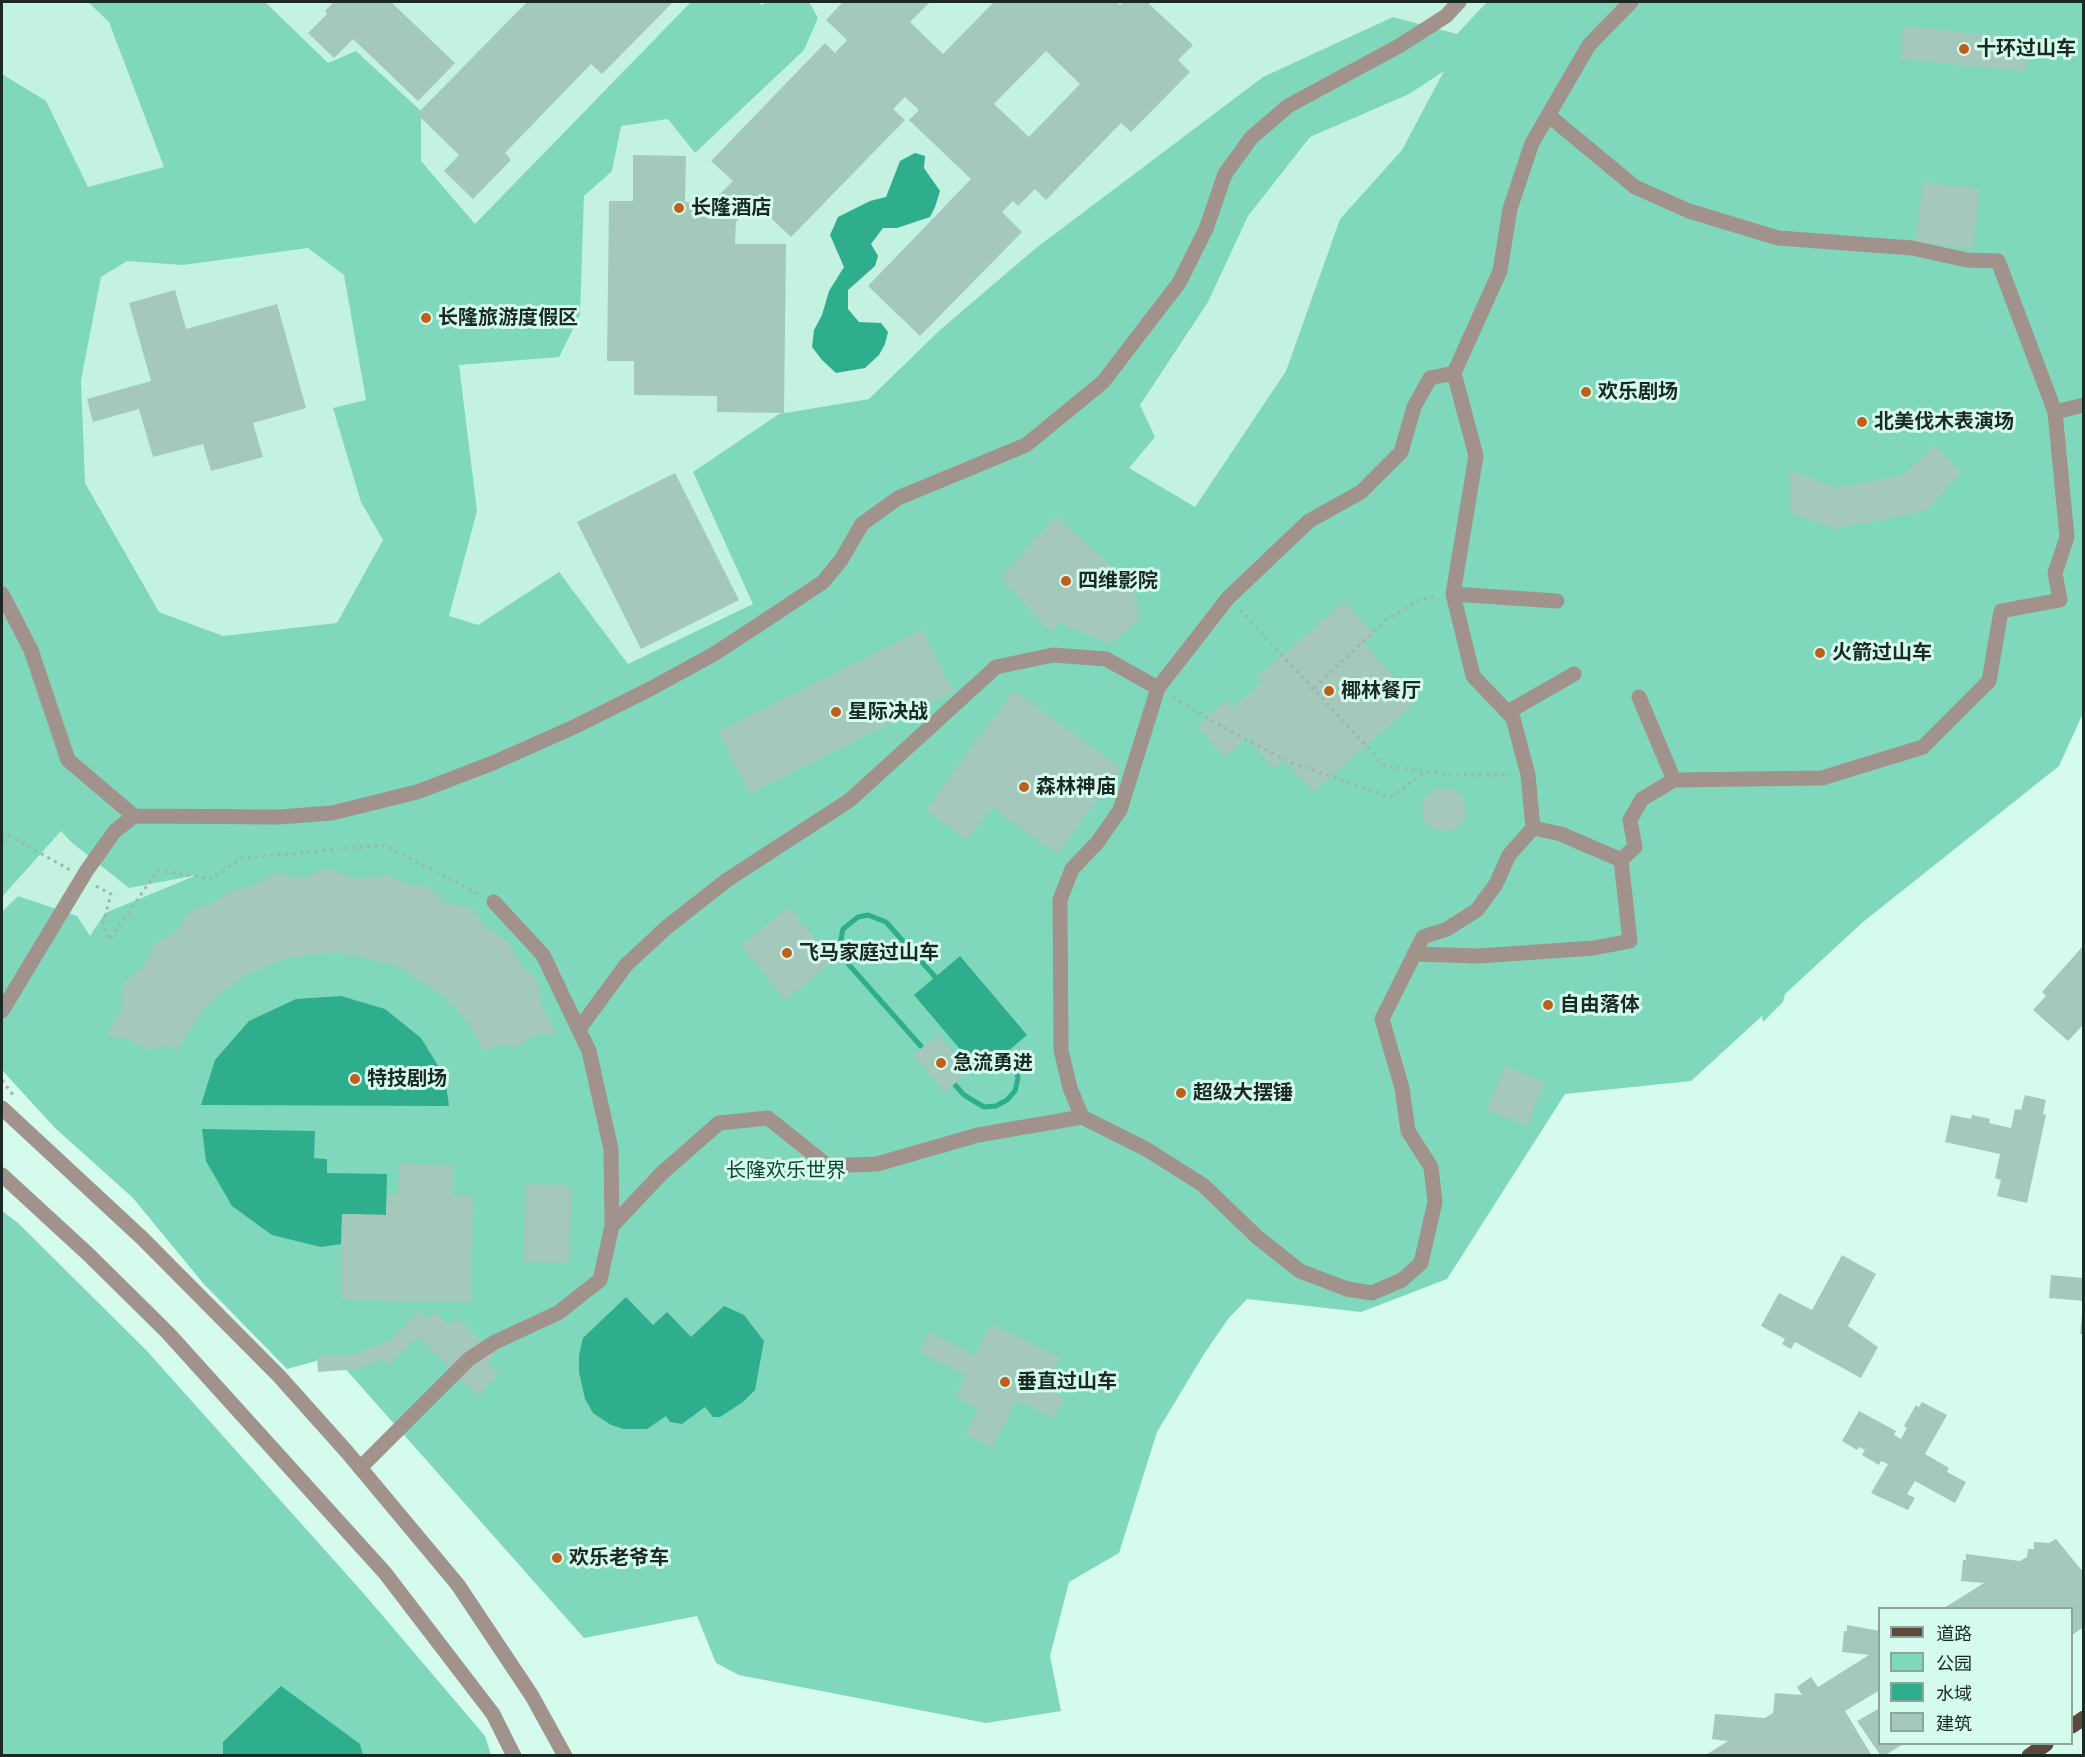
<!DOCTYPE html>
<meta charset="utf-8">
<style>
body{margin:0}
#map{position:relative;width:2085px;height:1757px;overflow:hidden;background:#d5fbed;font-family:"PT Sans","Noto Sans SC",sans-serif}
canvas{display:block}
.frame{position:absolute;inset:0;border:3px solid #1b2924;pointer-events:none}
.legend{position:absolute;left:1878px;top:1607px;width:195px;height:138px;box-sizing:border-box;background:#d5fbed;border:2px solid #8ba79d;margin:0;padding:8px 10px;list-style:none;font-size:18px;color:#1b2924}
.legend li{display:flex;align-items:center;gap:12px;height:30px}
.legend b{width:30px;border:2px solid #8ba79d}
</style>
<div id="map">
<canvas width="2085" height="1757"></canvas>
<div class="frame"></div>
<ul class="legend">
<li><b style="height:8px;background:#5e483b"></b>道路</li>
<li><b style="height:16px;background:#7fd8bc"></b>公园</li>
<li><b style="height:16px;background:#2fae8e"></b>水域</li>
<li><b style="height:16px;background:#a4c9bc"></b>建筑</li>
</ul>
</div>
<script>
const context = document.querySelector('canvas').getContext('2d');
context.lineJoin = 'round';
function fill(path, color) {
  context.fillStyle = color;
  context.fill(path, 'evenodd');
}
function shape(rows) {
  const path = new Path2D();
  for (const r of rows) {
    if (r.length === 3) {
      path.moveTo(r[0] + r[2], r[1]);
      path.arc(r[0], r[1], r[2], 0, 2 * Math.PI);
      continue;
    }
    path.moveTo(r[0], r[1]);
    for (let i = 2; i < r.length; i += 2) path.lineTo(r[i], r[i + 1]);
  }
  return path;
}
function stroke(path, color, width, dash) {
  context.strokeStyle = color;
  context.lineWidth = width;
  context.lineCap = dash ? 'butt' : 'round';
  context.setLineDash(dash || []);
  context.stroke(path);
}
function label(font, color, halo, rows, align = 'center') {
  context.font = font + ' "PT Sans","Noto Sans SC",sans-serif';
  context.lineWidth = 6;
  context.setLineDash([]);
  context.textBaseline = 'middle';
  context.strokeStyle = halo;
  context.fillStyle = color;
  for (const [text, x, y, turn = 0] of rows) {
    context.save();
    context.translate(x, y);
    context.rotate((+turn || 0) * Math.PI / 180);
    context.textAlign = isNaN(turn) ? turn : align;
    if (halo) context.strokeText(text, 0, 0);
    context.fillText(text, 0, 0);
    context.restore();
  }
}
fill(shape([
 [2,2,1525,2,1402,150,1340,219,1286,371,1195,507,56,987,2,1056,2,897,82,807,2,255]
]), '#c3f2e1');
fill(shape([
 [88,2,265,2,328,63,356,51,421,111,421,161,475,224,691,2,758,2,762,5,767,2,809,2,818,18,804,50,695,153,668,119,621,126,612,171,584,196,580,315,559,357,459,365,477,511,449,616,478,625,559,572,628,664,753,604,693,472,779,414,869,399,940,330,1036,248,1263,77,1393,17,1457,34,1487,2,2083,2,2084,711,2059,766,1863,922,1785,994,1783,1002,1763,1022,1762,1016,1691,1081,1565,1094,1447,1279,1361,1312,1247,1299,1228,1319,1204,1354,1157,1432,1119,1553,1069,1582,1050,1656,1061,1711,986,1723,739,1675,716,1663,697,1616,584,1638,334,1356,287,1369,203,1283,133,1198,54,1127,2,1070,2,912,18,896,77,916,90,936,105,913,197,875,129,888,70,841,61,831,2,897,2,74,46,101,88,187,164,167,109,22],
 [1444,71,1402,150,1340,219,1286,371,1195,507,1129,468,1155,437,1140,405,1208,302,1248,216,1310,137,1409,94],
 [308,248,344,275,366,400,333,408,361,502,383,540,337,623,223,636,159,612,85,483,81,380,101,277,127,261,183,265],
 [2,1211,18,1223,147,1351,365,1595,485,1736,491,1755,2,1755]
]), '#7fd8bc');
fill(shape([
 [915,153,925,156,924,168,940,191,935,207,930,217,897,228,883,228,871,244,878,256,875,266,848,290,848,309,859,322,881,323,888,332,885,344,879,355,865,368,836,373,822,360,812,347,814,330,822,315,829,291,844,267,830,235,838,217,870,201,886,197,900,161],
 [960,956,1027,1035,981,1074,914,995],
 [341,996,385,1009,421,1038,445,1077,449,1106,201,1105,215,1060,249,1021,296,999],
 [202,1129,315,1131,314,1158,327,1159,327,1173,387,1174,386,1215,342,1214,341,1244,321,1247,272,1235,232,1206,206,1161],
 [626,1297,653,1325,667,1312,691,1337,724,1306,744,1315,764,1341,755,1390,743,1402,720,1417,713,1417,705,1407,682,1424,670,1422,666,1416,647,1429,624,1429,611,1425,593,1413,585,1399,579,1372,579,1355,583,1338],
 [281,1686,360,1744,363,1755,223,1755,223,1742]
]), '#2fae8e');
stroke(shape([
 [868,915,886,922,1015,1066,1018,1078,1015,1091,1007,1100,996,1106,984,1107,964,1095,843,958,839,949,843,929,858,917,868,915]
]), '#2fae8e', 5);
fill(shape([
 [334,2,391,2,455,63,418,101,353,39,334,58,308,33,327,14,325,11],
 [527,2,673,2,602,74,591,64,505,153,511,160,473,199,444,171,459,155,417,114],
 [841,2,930,2,910,22,943,54,994,2,1117,2,1120,5,1123,2,1147,2,1193,45,1178,60,1190,72,1131,132,1121,123,1046,200,1035,189,1018,206,1013,201,1002,212,1022,232,920,336,868,286,971,179,909,120,919,110,905,97,893,109,905,120,791,237,755,203,736,222,735,244,786,244,784,413,717,412,717,396,634,395,634,361,607,361,609,201,633,201,633,155,686,156,685,202,712,202,733,181,711,161,825,43,835,53,847,40,826,20,842,3],
 [1046,51,1080,84,1029,137,994,104],
 [1903,26,2029,39,2026,72,1900,59],
 [1923,182,1980,189,1973,249,1915,242],
 [175,290,186,329,277,304,306,408,253,423,263,457,211,471,203,444,153,457,139,409,93,422,87,399,151,381,129,303],
 [1935,445,1961,472,1925,511,1834,529,1789,512,1789,470,1836,488,1903,475],
 [675,473,739,600,641,649,577,522],
 [1056,516,1132,584,1141,618,1111,644,1059,623,1051,633,1001,577],
 [1345,601,1374,634,1364,643,1416,702,1313,792,1284,760,1274,769,1247,738,1225,758,1197,726,1226,700,1232,708,1262,682,1257,677],
 [922,629,954,692,750,794,718,731],
 [1014,690,1121,768,1057,854,992,807,967,840,926,810],
 [1444,810,22],
 [328,869,356,879,392,875,409,886,431,887,445,902,472,908,487,928,508,942,521,965,538,982,542,1008,558,1035,536,1034,517,1047,504,1045,483,1050,470,1024,447,999,396,965,337,952,287,958,242,977,204,1008,177,1049,162,1046,145,1050,128,1038,106,1036,121,1011,124,983,143,967,154,944,174,934,191,910,211,904,233,890,252,887,273,873,302,878],
 [789,907,833,961,785,1000,741,945],
 [2084,945,2084,1024,2068,1041,2033,1010,2046,996,2042,992],
 [938,1034,970,1071,945,1092,913,1055],
 [1505,1066,1545,1082,1527,1126,1487,1110],
 [2025,1095,2046,1100,2043,1114,2046,1115,2027,1203,1997,1196,2001,1180,1995,1178,2000,1154,1945,1142,1951,1115,1971,1119,1972,1115,1990,1119,1989,1123,2011,1128,2015,1109,2021,1110],
 [399,1164,453,1165,452,1196,473,1196,471,1302,341,1300,342,1214,386,1215,387,1194,398,1195],
 [525,1184,571,1185,570,1263,524,1262],
 [1842,1255,1876,1274,1848,1326,1878,1347,1861,1378,1795,1342,1791,1349,1782,1344,1785,1339,1761,1326,1779,1293,1812,1310],
 [2051,1275,2084,1278,2084,1301,2049,1298],
 [419,1310,427,1319,434,1312,449,1326,457,1318,495,1355,487,1363,499,1374,478,1396,417,1337,389,1365,383,1359,358,1369,318,1372,317,1356,356,1354,390,1340],
 [2082,1315,2084,1315,2084,1334,2080,1334],
 [991,1324,1060,1357,1044,1389,1064,1399,1054,1418,1016,1400,992,1448,965,1434,978,1409,955,1397,966,1375,919,1352,929,1332,975,1355],
 [1922,1402,1947,1415,1925,1454,1949,1468,1947,1472,1966,1482,1955,1503,1915,1481,1907,1494,1915,1498,1908,1510,1871,1493,1888,1464,1881,1461,1879,1465,1862,1455,1865,1450,1859,1447,1857,1450,1842,1441,1859,1411,1896,1431,1894,1435,1901,1439,1907,1428,1904,1426,1916,1405,1919,1407],
 [2056,1539,2084,1573,2084,1627,2072,1635,2072,1608,1944,1608,1984,1583,1961,1581,1963,1560,1966,1560,1966,1554,2020,1561,2027,1557,2028,1549,2034,1549,2034,1542,2049,1543],
 [1847,1625,1880,1631,1880,1690,1845,1711,1872,1756,1704,1756,1728,1741,1712,1739,1715,1714,1765,1718,1773,1713,1775,1693,1802,1695,1797,1687,1811,1677,1818,1687,1869,1655,1842,1652,1844,1631,1847,1631],
 [1880,1708,1880,1744,1903,1744,1884,1756,1881,1756,1857,1721]
]), '#a4c9bc');
stroke(shape([
 [1240,610,1385,766,1451,775,1510,775],
 [1314,688,1386,620,1422,599,1438,596],
 [1173,697,1226,729,1287,761,1390,797,1426,772],
 [2,841,10,836,70,870],
 [96,886,111,894,103,925,109,940,158,870,211,879,242,858,384,845,479,894],
 [2,1080,13,1095]
]), '#9ab8ad', 3, [3, 4.5]);
stroke(shape([
 [2055,412,2084,405],
 [2,594,31,650,68,760,134,816],
 [1453,594,1557,601],
 [1639,697,1674,780],
 [1508,712,1574,674],
 [1533,828,1561,834,1621,860,1635,847,1630,820,1642,799,1674,780,1822,778,1923,747,1989,681,2001,611,2060,600,2055,573,2067,537,2055,412,1998,261,1967,260,1912,248,1778,238,1689,211,1635,187,1548,115],
 [1414,954,1479,956,1594,948,1630,941,1621,860],
 [2,1011,87,870,115,831,134,816,279,817,332,813,417,792,493,763,574,727,650,689,714,654,772,616,823,582,841,560,862,524,898,498,1026,445,1103,382,1179,283,1206,229,1225,174,1251,138,1288,106,1399,46,1446,16,1459,2],
 [579,1029,626,965,667,927,727,880,850,800,996,667,1053,655,1106,659,1158,688],
 [2,1108,142,1238,279,1376,347,1452,458,1585,532,1696,565,1756],
 [1082,1117,1070,1088,1061,1050,1060,900,1072,869,1097,843,1120,810,1158,688,1228,598,1309,521,1361,492,1401,452,1414,407,1430,378,1454,373],
 [2,1175,89,1255,168,1333,385,1573,493,1714,514,1756],
 [612,1226,662,1173,719,1123,768,1118,828,1166,877,1164,978,1135,1082,1117,1146,1149,1203,1185,1257,1237,1300,1271,1347,1289,1372,1293,1402,1280,1421,1263,1435,1202,1431,1167,1408,1131,1402,1088,1382,1019,1423,937,1447,929,1477,910,1496,884,1509,855,1533,828,1528,775,1513,718,1473,676,1453,594,1476,456,1454,373,1500,271,1510,209,1532,143,1589,45,1631,2],
 [360,1468,469,1359,495,1342,558,1313,600,1280,612,1226,611,1149,589,1051,543,955,494,902]
]), '#a1938c', 15);
stroke(shape([
 [2072,1726,2084,1718],
 [2029,1756,2046,1744]
]), '#5e483b', 15);
for (const [x, y, r, color] of [
 [1964,49,6,"#bf5f1c"],
 [679,208,6,"#bf5f1c"],
 [426,318,6,"#bf5f1c"],
 [1586,392,6,"#bf5f1c"],
 [1862,422,6,"#bf5f1c"],
 [1066,581,6,"#bf5f1c"],
 [1820,653,6,"#bf5f1c"],
 [1329,691,6,"#bf5f1c"],
 [836,712,6,"#bf5f1c"],
 [1024,787,6,"#bf5f1c"],
 [787,953,6,"#bf5f1c"],
 [1548,1005,6,"#bf5f1c"],
 [941,1063,6,"#bf5f1c"],
 [355,1079,6,"#bf5f1c"],
 [1181,1093,6,"#bf5f1c"],
 [1005,1382,6,"#bf5f1c"],
 [557,1558,6,"#bf5f1c"]
]) {
  const dot = new Path2D();
  dot.arc(x, y, r, 0, 2 * Math.PI);
  context.fillStyle = color;
  context.fill(dot);
  stroke(dot, '#d5fbed', 2);
}
label('bold 20px', '#1b2924', '#d5fbed', [
 ["十环过山车",1976,49],
 ["长隆酒店",691,208],
 ["长隆旅游度假区",438,318],
 ["欢乐剧场",1598,392],
 ["北美伐木表演场",1874,422],
 ["四维影院",1078,581],
 ["火箭过山车",1832,653],
 ["椰林餐厅",1341,691],
 ["星际决战",848,712],
 ["森林神庙",1036,787],
 ["飞马家庭过山车",799,953],
 ["自由落体",1560,1005],
 ["急流勇进",953,1063],
 ["特技剧场",367,1079],
 ["超级大摆锤",1193,1093],
 ["垂直过山车",1017,1382],
 ["欢乐老爷车",569,1558]
], 'left');
label('20px', '#0f4436', '#d5fbed', [
 ["长隆欢乐世界",786,1171]
]);
</script>
